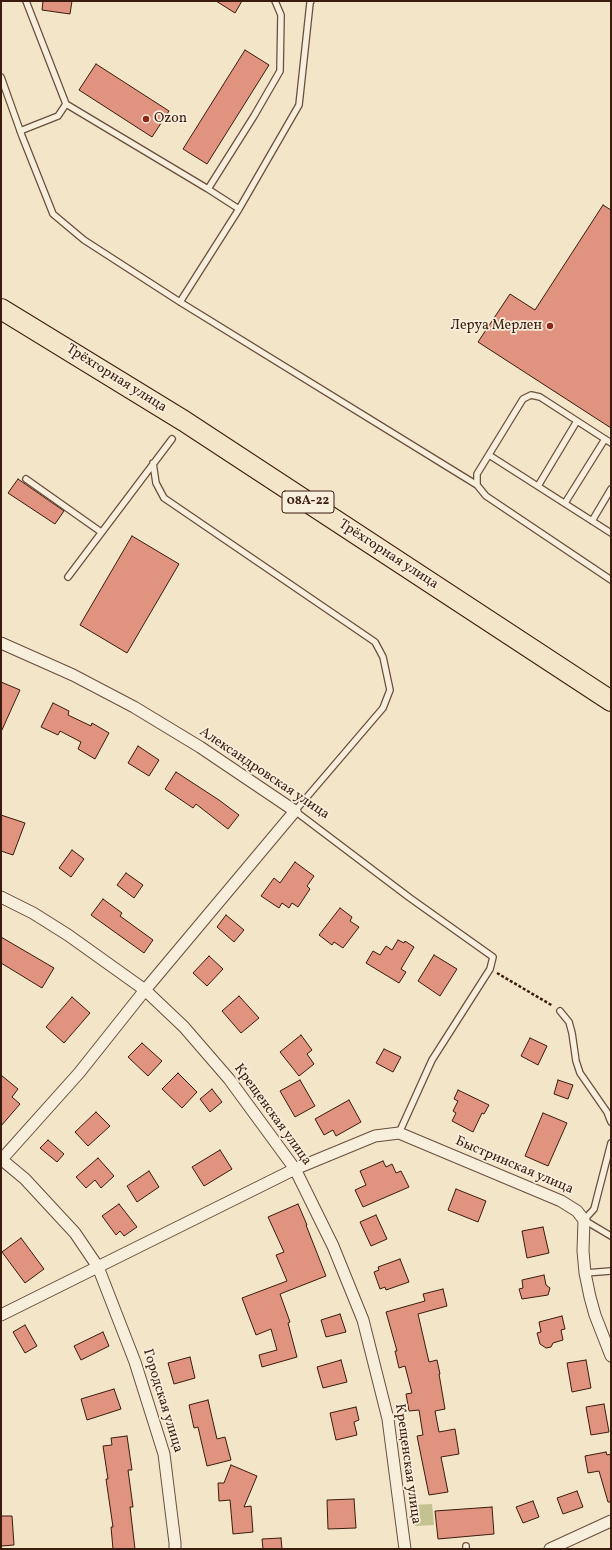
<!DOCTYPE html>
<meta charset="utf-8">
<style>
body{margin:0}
#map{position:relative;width:612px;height:1550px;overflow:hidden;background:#f3e5c7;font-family:Vollkorn,serif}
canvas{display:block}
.frame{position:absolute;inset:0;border:2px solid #3a1b0e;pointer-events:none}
</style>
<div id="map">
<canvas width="612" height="1550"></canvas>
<div class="frame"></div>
</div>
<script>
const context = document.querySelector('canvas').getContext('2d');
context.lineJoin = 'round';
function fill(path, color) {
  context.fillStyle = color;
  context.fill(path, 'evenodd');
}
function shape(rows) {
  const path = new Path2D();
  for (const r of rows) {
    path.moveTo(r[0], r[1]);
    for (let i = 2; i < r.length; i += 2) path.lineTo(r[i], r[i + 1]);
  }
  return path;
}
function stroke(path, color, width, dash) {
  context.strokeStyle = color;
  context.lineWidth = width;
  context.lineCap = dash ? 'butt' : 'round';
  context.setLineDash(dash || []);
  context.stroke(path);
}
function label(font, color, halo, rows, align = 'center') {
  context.font = font + ' Vollkorn,serif';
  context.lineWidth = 3.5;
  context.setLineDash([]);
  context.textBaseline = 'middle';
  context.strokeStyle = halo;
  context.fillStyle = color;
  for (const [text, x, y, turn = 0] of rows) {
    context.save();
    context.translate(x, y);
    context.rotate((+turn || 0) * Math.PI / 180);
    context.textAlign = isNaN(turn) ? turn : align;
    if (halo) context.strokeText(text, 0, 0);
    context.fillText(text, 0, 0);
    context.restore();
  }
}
fill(shape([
 [432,1504,434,1525,415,1526,413,1505]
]), '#c3c290');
const building = shape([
 [43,1,72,1,70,14,42,10,43,1],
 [216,1,242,1,235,13,216,1],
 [245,50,269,65,207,164,183,149,245,50],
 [96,64,169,111,152,137,79,90,96,64],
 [603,205,611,210,611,428,478,342,510,294,535,310,603,205],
 [18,479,64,511,55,524,8,493,18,479],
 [132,536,179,564,127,653,80,625,132,536],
 [1,682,20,690,1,732,1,682],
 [53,703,69,711,68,715,91,726,92,723,109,733,95,759,78,749,81,742,60,731,58,735,41,727,53,703],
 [138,746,159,760,149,776,128,763,138,746],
 [176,772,219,800,239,815,228,829,196,804,193,808,165,789,176,772],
 [1,815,25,823,13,855,1,851,1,815],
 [72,850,84,859,71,877,59,868,72,850],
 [295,862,314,876,307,886,310,889,298,907,292,903,289,908,282,903,279,908,261,896,274,878,280,883,295,862],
 [126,873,143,885,134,898,117,885,126,873],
 [103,899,122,913,120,916,153,940,144,953,91,915,103,899],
 [340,908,352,917,350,921,359,927,343,948,334,942,332,945,319,935,340,908],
 [226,915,244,930,234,942,217,927,226,915],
 [1,937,54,968,42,988,1,963,1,937],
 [398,940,404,943,405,941,414,947,401,969,406,972,399,983,366,963,373,951,380,955,386,946,392,950,398,940],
 [434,955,457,969,440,996,418,981,434,955],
 [209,956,223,969,207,986,193,973,209,956],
 [239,996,259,1018,241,1033,222,1011,239,996],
 [72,997,90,1013,64,1043,46,1027,72,997],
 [301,1035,312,1050,307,1054,314,1064,299,1076,280,1052,301,1035],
 [530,1038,547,1046,538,1065,521,1056,530,1038],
 [142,1043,162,1061,148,1076,128,1057,142,1043],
 [384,1049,401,1057,393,1072,376,1063,384,1049],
 [178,1073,197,1092,182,1108,162,1089,178,1073],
 [1,1075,18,1089,12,1097,20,1104,1,1126,1,1075],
 [300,1080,315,1106,295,1117,280,1091,300,1080],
 [558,1080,573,1085,568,1099,554,1094,558,1080],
 [212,1089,222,1102,210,1112,200,1099,212,1089],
 [458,1090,489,1105,484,1114,482,1113,473,1132,452,1121,456,1113,453,1111,458,1101,454,1099,458,1090],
 [349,1100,361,1122,336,1136,333,1130,324,1135,315,1119,349,1100],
 [96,1112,110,1126,88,1146,75,1132,96,1112],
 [543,1113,567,1123,548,1166,525,1156,543,1113],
 [48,1140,64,1154,57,1162,40,1148,48,1140],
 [220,1150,232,1169,204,1186,192,1167,220,1150],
 [98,1158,114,1176,101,1188,95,1180,86,1188,76,1177,98,1158],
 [383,1161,386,1167,392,1164,396,1173,401,1171,409,1187,363,1207,355,1190,366,1185,360,1171,383,1161],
 [149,1171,159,1187,137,1202,127,1186,149,1171],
 [456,1189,486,1201,478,1222,448,1210,456,1189],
 [119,1204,137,1227,124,1236,120,1231,116,1235,102,1216,119,1204],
 [298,1204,307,1225,306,1225,326,1276,280,1294,290,1322,288,1323,297,1357,262,1367,259,1355,277,1350,271,1329,256,1335,242,1298,287,1281,276,1255,284,1252,268,1217,298,1204],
 [376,1215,387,1239,371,1246,360,1222,376,1215],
 [543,1227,549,1253,527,1258,522,1231,543,1227],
 [21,1238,44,1269,25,1283,2,1252,21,1238],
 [400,1259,409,1282,386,1290,385,1287,380,1289,374,1272,379,1270,378,1267,400,1259],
 [544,1275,546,1285,550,1288,548,1295,522,1299,519,1289,523,1288,522,1280,544,1275],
 [443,1289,447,1306,418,1314,429,1362,437,1360,440,1374,439,1374,445,1409,435,1411,439,1432,455,1429,459,1454,441,1457,448,1492,429,1495,417,1436,423,1435,419,1410,409,1411,406,1394,412,1393,405,1366,399,1368,395,1351,397,1351,386,1312,425,1301,423,1294,443,1289],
 [340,1314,346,1332,326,1337,321,1320,340,1314],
 [562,1316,565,1329,561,1330,563,1340,553,1343,551,1347,546,1348,540,1344,537,1333,541,1332,539,1322,562,1316],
 [25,1325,37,1346,25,1353,13,1332,25,1325],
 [103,1332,109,1346,81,1360,74,1346,103,1332],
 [190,1357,195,1378,174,1384,168,1363,190,1357],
 [341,1360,347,1382,323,1388,317,1367,341,1360],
 [586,1360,591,1388,572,1392,567,1363,586,1360],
 [114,1389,121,1409,87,1420,81,1399,114,1389],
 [208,1400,217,1439,225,1437,231,1460,207,1466,198,1427,194,1428,189,1405,208,1400],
 [604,1404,609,1432,591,1435,586,1407,604,1404],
 [356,1407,359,1420,354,1422,357,1435,336,1440,330,1413,356,1407],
 [127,1436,132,1470,128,1470,133,1507,130,1507,135,1549,113,1549,111,1527,113,1527,106,1479,108,1479,103,1446,112,1445,111,1438,127,1436],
 [606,1452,607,1455,611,1454,611,1502,608,1502,599,1471,588,1473,585,1456,606,1452],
 [231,1465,257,1476,244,1507,251,1506,253,1532,233,1534,230,1500,219,1501,218,1483,224,1483,231,1465],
 [577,1491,583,1507,563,1514,557,1498,577,1491],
 [354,1499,356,1528,328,1529,327,1500,354,1499],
 [533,1501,539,1517,523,1523,516,1507,533,1501],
 [492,1507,494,1534,438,1539,435,1511,492,1507],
 [1,1516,12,1516,14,1545,1,1546,1,1516],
 [281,1538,282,1549,263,1549,262,1539,281,1538]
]);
fill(building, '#e0937f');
stroke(building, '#3a1b0e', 1);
const lane = shape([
 [26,1,66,104,208,189,254,116,280,71,281,15,275,1],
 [1,77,22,136,53,214,84,240,180,302,477,485],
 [20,131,58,116,66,104],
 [239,209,299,105,310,3,311,1],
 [180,302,239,209,208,189],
 [611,443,540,397,531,395,523,399,477,474,477,485,486,496,611,580],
 [489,455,611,533],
 [153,463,156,483,164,498,375,642,383,657,390,690,383,708,295,811,410,898,493,957,490,969,432,1060,399,1133],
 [26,479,101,532],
 [538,486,577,421],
 [565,503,605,439],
 [592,521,611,489],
 [68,577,172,439],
 [560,1011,569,1022,572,1033,576,1061,580,1073,607,1112,611,1122],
 [611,1143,594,1209,584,1220,611,1236],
 [585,1273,611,1271],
 [466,1546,466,1549]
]);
const street = shape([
 [1,643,73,675,134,707,200,747,295,811,145,990,79,1073,2,1159],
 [1,897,33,913,68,935,145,990,184,1027,229,1079,295,1169,333,1246,363,1320,388,1419,405,1549],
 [1,1159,25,1179,75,1233,98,1267,135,1362,164,1454,175,1543,175,1549],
 [1,1315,295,1169,375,1136,399,1133,561,1201,577,1211,584,1220,583,1251,585,1273,590,1297,595,1315,611,1356],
 [550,1549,611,1521]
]);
const highway = shape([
 [1,309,184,421,611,701]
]);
stroke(lane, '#684e3c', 8);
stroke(street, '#684e3c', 13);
stroke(highway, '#3a1b0e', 22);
stroke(shape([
 [497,973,553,1006]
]), '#3a1b0e', 2.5, [3, 2]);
stroke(lane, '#f7eedb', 5.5);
stroke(street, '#f7eedb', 11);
stroke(highway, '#f3e5c7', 20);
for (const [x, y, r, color] of [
 [146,119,4,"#8f2418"],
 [550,326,4,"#8f2418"]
]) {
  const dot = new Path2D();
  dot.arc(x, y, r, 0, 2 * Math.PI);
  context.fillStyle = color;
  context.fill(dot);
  stroke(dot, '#f7eedb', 1.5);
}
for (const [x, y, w] of [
 [308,502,52]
]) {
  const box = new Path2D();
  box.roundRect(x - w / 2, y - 11, w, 22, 3);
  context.fillStyle = '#f7eedb';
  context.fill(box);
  stroke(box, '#3a1b0e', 1);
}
label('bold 13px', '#3a1b0e', null, [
 ["08А-22",308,502]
]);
label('14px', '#3a1b0e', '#f7eedb', [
 ["Ozon",154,119],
 ["Леруа Мерлен",542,326,"right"]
], 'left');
label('14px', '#3a1b0e', '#f7eedb', [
 ["Трёхгорная улица",116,379,32],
 ["Трёхгорная улица",388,555,33],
 ["Александровская улица",264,774,34],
 ["Крещенская улица",272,1115,54],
 ["Быстринская улица",514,1166,23],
 ["Городская улица",162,1401,73],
 ["Крещенская улица",407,1464,82]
]);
</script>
